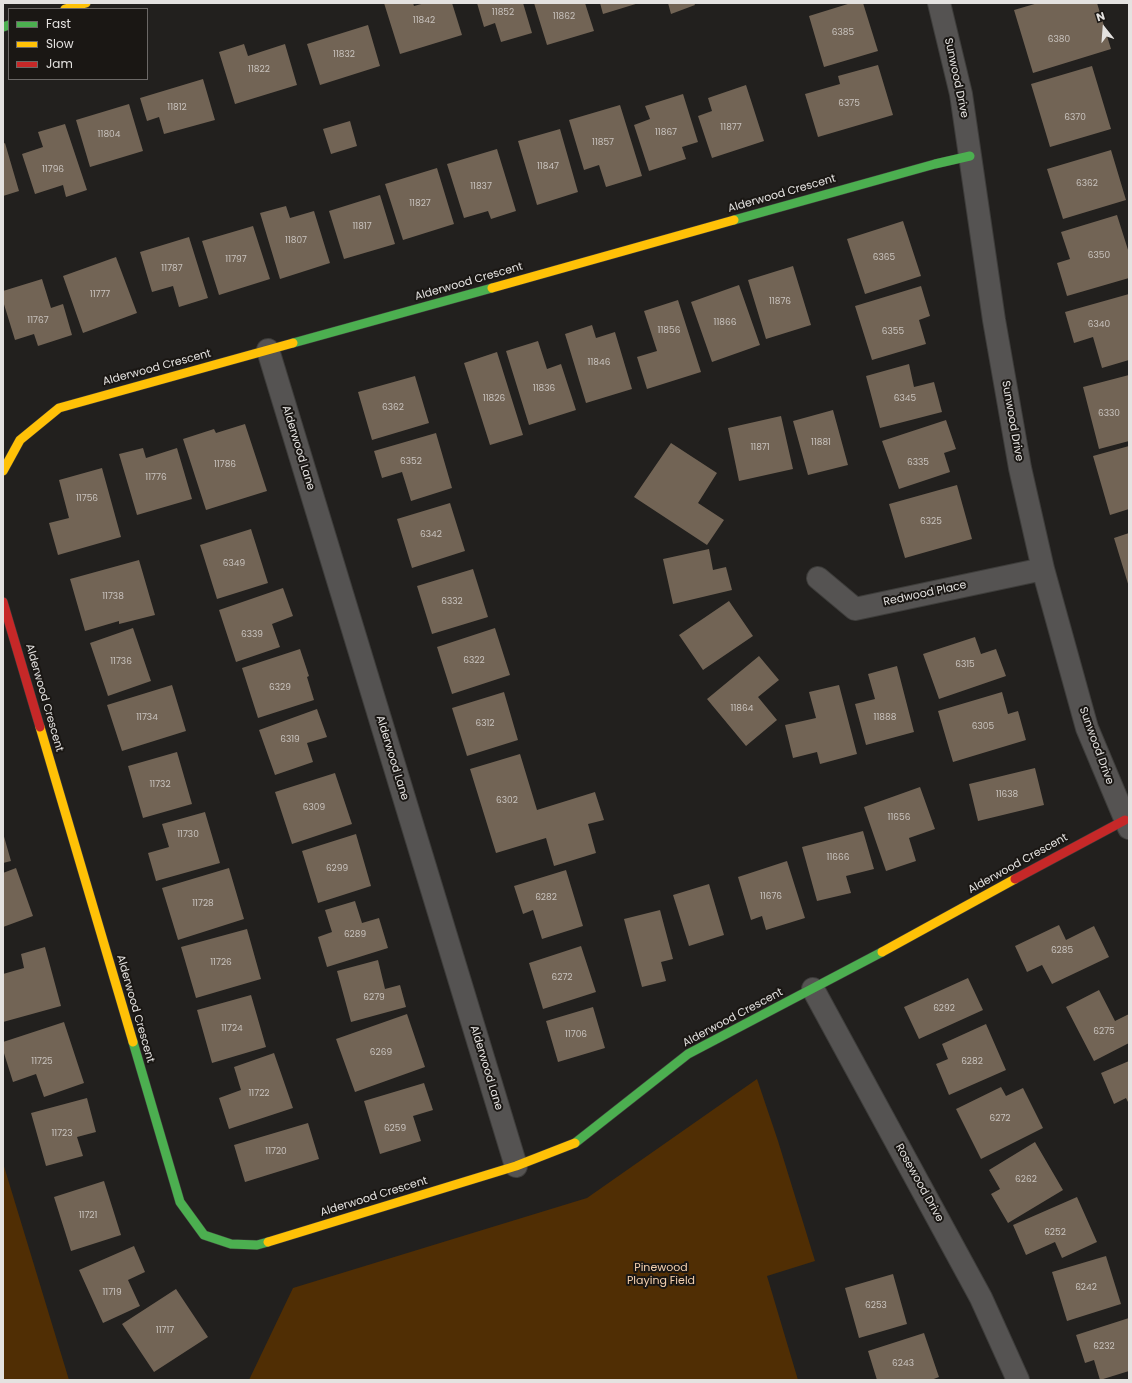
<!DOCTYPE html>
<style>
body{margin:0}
#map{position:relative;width:1132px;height:1383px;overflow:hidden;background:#22201e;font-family:Poppins,sans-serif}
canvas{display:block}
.frame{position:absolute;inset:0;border:4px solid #e4e2e0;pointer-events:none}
.legend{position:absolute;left:8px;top:8px;width:140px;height:72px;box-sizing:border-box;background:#1a1714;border:1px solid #6b6866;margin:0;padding:5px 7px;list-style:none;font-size:12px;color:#e4e2e0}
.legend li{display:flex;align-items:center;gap:8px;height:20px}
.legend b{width:20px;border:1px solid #6b6866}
.north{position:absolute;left:1084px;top:8px;width:40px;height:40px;-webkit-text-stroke:3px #1a1714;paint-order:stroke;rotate:343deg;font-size:11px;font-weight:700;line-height:16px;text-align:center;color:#e4e2e0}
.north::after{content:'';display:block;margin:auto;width:14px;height:18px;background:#e4e2e0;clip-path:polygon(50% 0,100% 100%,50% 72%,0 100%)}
</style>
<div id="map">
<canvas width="1132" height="1383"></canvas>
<div class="frame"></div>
<ul class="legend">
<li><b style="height:5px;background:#4caf50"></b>Fast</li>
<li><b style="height:5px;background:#ffc107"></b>Slow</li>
<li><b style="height:5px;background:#c62828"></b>Jam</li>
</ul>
<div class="north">N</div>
</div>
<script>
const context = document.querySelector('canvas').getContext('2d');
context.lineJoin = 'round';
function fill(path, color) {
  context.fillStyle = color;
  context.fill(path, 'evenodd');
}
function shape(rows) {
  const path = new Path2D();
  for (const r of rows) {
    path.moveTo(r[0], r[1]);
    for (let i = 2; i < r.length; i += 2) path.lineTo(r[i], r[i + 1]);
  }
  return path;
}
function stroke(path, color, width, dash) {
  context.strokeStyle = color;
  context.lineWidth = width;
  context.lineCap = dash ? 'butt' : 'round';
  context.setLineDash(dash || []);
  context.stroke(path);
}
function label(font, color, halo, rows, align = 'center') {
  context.font = font + ' Poppins,sans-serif';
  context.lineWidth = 4;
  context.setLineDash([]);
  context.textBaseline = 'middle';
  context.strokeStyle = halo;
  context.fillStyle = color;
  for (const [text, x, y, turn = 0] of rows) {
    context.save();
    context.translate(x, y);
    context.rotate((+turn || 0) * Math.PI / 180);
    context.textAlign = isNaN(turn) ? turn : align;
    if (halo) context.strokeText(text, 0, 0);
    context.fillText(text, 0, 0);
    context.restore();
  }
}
fill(shape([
 [757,1079,778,1141,815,1261,767,1276,798,1380,249,1380,293,1288,587,1198],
 [3,1163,69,1380,3,1380]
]), '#502e04');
fill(shape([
 [384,3,413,3,414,6,425,3,452,3,462,35,400,54],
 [477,3,523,3,532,33,501,42,495,23,484,27],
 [534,3,585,3,594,31,547,45],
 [600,3,639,3,603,14],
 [668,3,694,3,695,5,671,14],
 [851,3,863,3,878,51,824,67,809,16],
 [1038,3,1097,3,1111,49,1033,73,1014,10],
 [368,25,380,66,320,85,307,44],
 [244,44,248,56,285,44,297,85,235,104,219,52],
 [878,65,893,115,818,137,805,94,840,84,838,76],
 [1092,66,1111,129,1050,147,1031,84],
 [203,79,215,120,164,134,159,117,147,121,140,98],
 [746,85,764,141,712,158,698,116,712,111,708,98],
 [683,94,698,142,682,147,686,159,649,171,634,125,650,119,645,106],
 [129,104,143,151,90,167,76,120],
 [620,105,642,176,606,187,599,165,584,170,569,120],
 [350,121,357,146,331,154,323,129],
 [65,124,87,190,66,197,63,185,35,194,22,154,43,147,38,132],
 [560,129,578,192,537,205,518,141],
 [5,143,19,191,3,196,3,144],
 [497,149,516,211,491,219,488,211,464,218,447,164],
 [1111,150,1126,200,1063,219,1047,169],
 [437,168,454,224,403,240,385,184],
 [380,195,395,244,344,259,329,211],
 [286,206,290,218,314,211,330,263,280,279,260,213],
 [1117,215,1129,253,1129,278,1067,296,1057,263,1070,259,1061,232],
 [903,221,921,276,865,294,847,239],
 [253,226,270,279,219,295,202,241],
 [189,237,208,298,179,307,173,286,152,292,140,252],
 [116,257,137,313,83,333,63,276],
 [793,266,811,325,766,339,748,280],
 [42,279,51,308,63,304,72,335,38,346,34,334,15,340,3,301,3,291],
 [739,285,760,345,712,362,691,302],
 [921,286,930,316,919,320,926,344,872,360,855,306],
 [1129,294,1129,360,1102,368,1093,337,1074,343,1065,312],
 [678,300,701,372,647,389,637,357,657,351,644,311],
 [592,325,596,338,615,332,632,389,586,403,565,334],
 [538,341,547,369,561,364,576,410,529,425,506,351],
 [497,352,523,435,490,445,464,363],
 [909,364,914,387,934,382,942,412,880,428,866,376],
 [1129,375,1129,441,1099,449,1083,387],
 [415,376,429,423,372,440,358,392],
 [833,410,848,465,808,475,793,421],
 [781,416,793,469,739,481,728,428],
 [946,420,956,449,944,453,950,472,899,489,882,441],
 [245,424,267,491,206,510,183,439,214,429,216,433],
 [436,433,452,488,411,501,402,472,382,478,374,451],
 [671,443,717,473,698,503,724,520,707,545,634,497],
 [1129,446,1129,509,1110,515,1093,456],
 [143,448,146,458,177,448,192,499,137,515,119,454],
 [102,468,121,537,58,555,49,523,69,518,59,480],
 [957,485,972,539,905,558,889,504],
 [450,503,465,551,412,568,397,519],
 [251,529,268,583,217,599,200,545],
 [1129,533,1129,587,1114,538],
 [709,549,713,570,726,567,732,590,673,604,663,559],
 [139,560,155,615,119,624,119,621,85,631,70,579],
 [473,569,488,617,432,634,417,586],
 [283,588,293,616,272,624,280,647,236,662,219,610],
 [729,601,753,636,703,670,679,635],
 [133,628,151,681,108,696,90,643],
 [495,628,510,675,452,694,437,647],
 [975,637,981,654,996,649,1006,676,939,699,923,654],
 [300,649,309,676,307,677,314,700,258,718,242,668],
 [759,656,779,680,758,697,777,720,746,746,707,699],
 [897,666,914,732,866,745,855,704,875,699,868,674],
 [172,685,186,731,122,751,107,705],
 [839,685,857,754,820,764,817,752,793,758,785,725,816,718,809,692],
 [504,692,518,740,467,756,452,708],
 [1002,692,1008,714,1018,711,1026,740,953,762,938,711],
 [317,709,327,737,307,743,313,762,275,775,259,730],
 [177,752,192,804,143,818,128,766],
 [520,754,537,810,595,792,604,820,588,824,596,853,554,866,546,838,496,853,470,769],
 [1035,768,1044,805,978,821,969,784],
 [335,773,352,824,292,844,275,792],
 [920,787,935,829,909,838,916,861,886,871,864,807],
 [205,812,220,863,156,881,148,853,169,847,162,824],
 [863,831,874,869,846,876,851,893,817,901,802,847],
 [3,833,11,861,3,863],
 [356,834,371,886,318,903,302,851],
 [787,861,805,918,766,930,762,916,751,920,738,877],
 [16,868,33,916,3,927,3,873],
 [229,868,244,919,178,940,162,888],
 [566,870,583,926,542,939,533,910,523,914,514,886],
 [709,884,724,935,689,946,673,895],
 [355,901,362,923,379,918,388,948,327,967,318,937,332,932,325,910],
 [660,910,673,959,661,962,666,981,642,987,624,919],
 [1059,925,1066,940,1094,926,1109,957,1052,984,1042,965,1027,972,1015,946],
 [247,929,261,979,196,998,181,947],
 [581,946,596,992,543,1009,529,963],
 [45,947,61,1006,3,1022,3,974,24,968,21,954],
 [378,960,385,989,400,985,406,1007,351,1022,337,971],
 [968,978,983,1010,919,1039,904,1007],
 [1099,990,1115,1021,1129,1014,1129,1043,1094,1061,1066,1007],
 [251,995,266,1047,212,1063,197,1010],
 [593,1007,605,1048,558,1062,546,1021],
 [407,1014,425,1067,355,1092,336,1039],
 [64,1022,84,1083,44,1097,36,1074,13,1082,3,1050,3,1042],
 [986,1024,1006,1070,949,1095,936,1064,948,1059,942,1044],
 [274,1053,293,1108,229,1129,219,1098,241,1090,234,1067],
 [1129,1061,1129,1104,1126,1098,1114,1104,1101,1073],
 [424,1083,433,1110,413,1116,421,1141,380,1154,364,1101],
 [1001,1087,1006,1096,1023,1088,1043,1128,981,1159,956,1109],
 [87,1098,96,1132,77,1137,83,1156,46,1166,31,1113],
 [308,1123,319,1159,245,1182,234,1145],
 [1035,1142,1063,1190,1008,1223,991,1194,1000,1189,989,1170],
 [104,1181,121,1235,71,1251,54,1197],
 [1077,1197,1097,1242,1062,1258,1055,1242,1026,1255,1013,1225],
 [134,1246,145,1272,128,1280,140,1306,103,1323,79,1270],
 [1106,1256,1121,1304,1067,1321,1052,1272],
 [893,1274,907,1324,859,1338,845,1288],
 [176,1289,208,1337,154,1372,122,1324],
 [1129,1318,1129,1371,1100,1380,1094,1360,1085,1363,1076,1335],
 [924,1333,939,1377,931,1380,877,1380,868,1351]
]), '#726455');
const street = shape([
 [939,3,961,94,994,320,1020,468,1043,569,1087,728,1129,828],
 [268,350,516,1166],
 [818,578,855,609,1043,569],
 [813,989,981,1298,1018,1380]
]);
const fast = shape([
 [3,27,9,25],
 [734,220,935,164,970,156],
 [293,343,492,288],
 [133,1042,180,1202,204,1235,231,1244,257,1245,268,1242],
 [575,1143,688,1054,882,952]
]);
const slow = shape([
 [65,9,86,3],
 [492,288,734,220],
 [3,471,20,440,59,408,293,343],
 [40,727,133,1042],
 [882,952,1015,879],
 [268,1242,516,1166,575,1143]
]);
const jam = shape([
 [3,602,40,727],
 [1015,879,1125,820]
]);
stroke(street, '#3e3d3b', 24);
stroke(fast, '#3e3d3b', 10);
stroke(slow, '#3e3d3b', 10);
stroke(jam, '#3e3d3b', 10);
stroke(street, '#555352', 22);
stroke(fast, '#4caf50', 9);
stroke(slow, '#ffc107', 9);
stroke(jam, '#c62828', 9);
label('9px', '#c8c2bd', null, [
 ["11852",503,13],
 ["11862",564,17],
 ["11842",424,21],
 ["6385",843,33],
 ["6380",1059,40],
 ["11832",344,55],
 ["11822",259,70],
 ["6375",849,104],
 ["11812",177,108],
 ["6370",1075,118],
 ["11877",731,128],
 ["11867",666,133],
 ["11804",109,135],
 ["11857",603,143],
 ["11847",548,167],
 ["11796",53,170],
 ["6362",1087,184],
 ["11837",481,187],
 ["11827",420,204],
 ["11817",362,227],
 ["11807",296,241],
 ["6350",1099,256],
 ["6365",884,258],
 ["11797",236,260],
 ["11787",172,269],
 ["11777",100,295],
 ["11876",780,302],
 ["11767",38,321],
 ["11866",725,323],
 ["6340",1099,325],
 ["11856",669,331],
 ["6355",893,332],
 ["11846",599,363],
 ["11836",544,389],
 ["11826",494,399],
 ["6345",905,399],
 ["6362",393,408],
 ["6330",1109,414],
 ["11881",821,443],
 ["11871",760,448],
 ["6352",411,462],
 ["6335",918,463],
 ["11786",225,465],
 ["11776",156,478],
 ["11756",87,499],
 ["6325",931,522],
 ["6342",431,535],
 ["6349",234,564],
 ["11738",113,597],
 ["6332",452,602],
 ["6339",252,635],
 ["6322",474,661],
 ["11736",121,662],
 ["6315",965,665],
 ["6329",280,688],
 ["11864",742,709],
 ["11734",147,718],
 ["11888",885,718],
 ["6312",485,724],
 ["6305",983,727],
 ["6319",290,740],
 ["11732",160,785],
 ["11638",1007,795],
 ["6302",507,801],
 ["6309",314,808],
 ["11656",899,818],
 ["11730",188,835],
 ["11666",838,858],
 ["6299",337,869],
 ["11676",771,897],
 ["6282",546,898],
 ["11728",203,904],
 ["6289",355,935],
 ["6285",1062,951],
 ["11726",221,963],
 ["6272",562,978],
 ["6279",374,998],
 ["6292",944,1009],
 ["11724",232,1029],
 ["6275",1104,1032],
 ["11706",576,1035],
 ["6269",381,1053],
 ["11725",42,1062],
 ["6282",972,1062],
 ["11722",259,1094],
 ["6272",1000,1119],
 ["6259",395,1129],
 ["11723",62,1134],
 ["11720",276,1152],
 ["6262",1026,1180],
 ["11721",88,1216],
 ["6252",1055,1233],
 ["6242",1086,1288],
 ["11719",112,1293],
 ["6253",876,1306],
 ["11717",165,1331],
 ["6232",1104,1347],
 ["6243",903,1364]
]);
label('11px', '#e4e2e0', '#1a1714', [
 ["Sunwood Drive",956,78,78],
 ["Alderwood Crescent",782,194,-16],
 ["Alderwood Crescent",469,282,-16],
 ["Alderwood Crescent",157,368,-15],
 ["Sunwood Drive",1012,421,80],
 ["Alderwood Lane",298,448,73],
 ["Redwood Place",925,594,-12],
 ["Alderwood Crescent",44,698,74],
 ["Sunwood Drive",1096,746,70],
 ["Alderwood Lane",392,758,73],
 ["Alderwood Crescent",1018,864,-29],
 ["Alderwood Crescent",135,1009,74],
 ["Alderwood Crescent",733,1018,-28],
 ["Alderwood Lane",486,1068,73],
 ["Rosewood Drive",919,1183,61],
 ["Alderwood Crescent",374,1197,-17]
]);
label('11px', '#f4d0af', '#1a1714', [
 ["Pinewood",661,1268],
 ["Playing Field",661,1281]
]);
</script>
